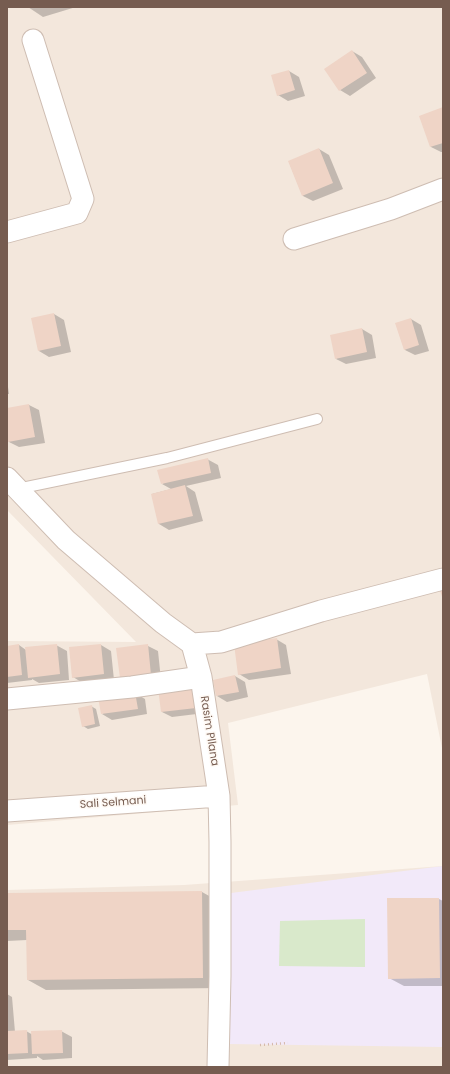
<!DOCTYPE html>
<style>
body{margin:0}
#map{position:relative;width:450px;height:1074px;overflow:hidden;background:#fcf5ed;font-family:Poppins,sans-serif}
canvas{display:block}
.frame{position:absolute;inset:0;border:8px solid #765c50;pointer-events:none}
</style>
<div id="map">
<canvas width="450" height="1074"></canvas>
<div class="frame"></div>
</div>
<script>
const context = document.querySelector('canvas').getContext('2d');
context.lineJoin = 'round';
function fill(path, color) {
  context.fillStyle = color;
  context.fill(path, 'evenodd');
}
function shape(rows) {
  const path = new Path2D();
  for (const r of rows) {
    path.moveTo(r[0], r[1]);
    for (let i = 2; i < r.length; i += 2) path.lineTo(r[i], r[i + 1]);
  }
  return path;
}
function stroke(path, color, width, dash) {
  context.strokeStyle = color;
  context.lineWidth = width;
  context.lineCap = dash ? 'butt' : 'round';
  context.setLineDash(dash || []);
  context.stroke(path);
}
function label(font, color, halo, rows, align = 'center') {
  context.font = font + ' Poppins,sans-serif';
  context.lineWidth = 3;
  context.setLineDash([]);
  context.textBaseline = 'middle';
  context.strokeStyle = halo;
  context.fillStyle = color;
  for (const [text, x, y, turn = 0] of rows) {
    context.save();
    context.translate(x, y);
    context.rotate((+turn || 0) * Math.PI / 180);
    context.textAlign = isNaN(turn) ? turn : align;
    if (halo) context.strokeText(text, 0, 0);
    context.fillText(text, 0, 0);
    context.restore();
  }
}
fill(shape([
 [7,7,443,7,443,753,427,674,228,723,238,805,7,825,7,641,136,642,7,510],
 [443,866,443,1067,7,1067,7,890,184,885]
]), '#f3e7dc');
fill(shape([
 [443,866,443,1047,228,1044,231,893]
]), '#f2e9f9');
fill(shape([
 [365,919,365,967,279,966,280,921]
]), '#d9e9cb');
fill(shape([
 [28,7,76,7,43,17],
 [352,51,362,57,376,78,350,96,340,90],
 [289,71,299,77,305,96,288,101,278,95,272,76],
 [443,108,443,152,441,152,431,147,421,116],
 [319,149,329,155,343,189,313,201,303,196,289,162],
 [54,314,64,320,71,352,49,357,39,351],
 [411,319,421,325,429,351,415,355,405,350],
 [362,329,372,335,376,358,346,364,336,359],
 [7,380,9,394,7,394],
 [29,405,39,410,45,443,19,447,9,442,7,430,7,409],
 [207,459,218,465,221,478,186,486,195,492,203,521,169,530,159,524,152,494,171,489,162,484],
 [276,639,286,645,291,674,249,680,239,674],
 [19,645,26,650,56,645,67,651,69,680,39,683,32,679,32,680,7,683,7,647],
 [101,645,111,651,114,680,83,683,73,677],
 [148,646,158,651,161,680,131,683],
 [235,676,245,682,248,697,227,702,217,696],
 [159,689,205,713,172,717,162,712],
 [135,693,145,699,147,714,112,720,102,714],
 [91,706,96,709,100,726,88,729,83,726],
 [202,892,220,902,221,988,46,990,28,980,27,940,7,941,7,894],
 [388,899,439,899,443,901,443,986,404,986,389,978],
 [7,994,12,997,15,1032,26,1031,33,1035,61,1031,72,1037,72,1058,43,1060,37,1056,37,1058,7,1060]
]), '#0003');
fill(shape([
 [352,50,367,73,339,91,324,69],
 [289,70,295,90,277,96,271,75],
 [443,107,443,143,430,147,419,116],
 [319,148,333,183,302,196,288,161],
 [54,313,61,346,38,351,31,318],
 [411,318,419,345,404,350,395,323],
 [362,328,367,352,335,359,330,335],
 [29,404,35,437,8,442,7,435,7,408],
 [208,458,211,473,161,484,157,470],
 [185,485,193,516,158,524,151,494],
 [443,589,443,600,440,590],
 [277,638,281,668,238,675,234,644],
 [19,644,22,675,7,677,7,646],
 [57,644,60,674,28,678,25,647],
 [101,644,104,674,72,678,69,647],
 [148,644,151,675,120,678,116,648],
 [235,675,239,692,216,696,213,680],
 [193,684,196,708,161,712,158,688],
 [135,692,138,709,101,714,98,697],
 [92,705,95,724,82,727,78,708],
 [202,891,203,978,27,980,26,930,7,930,7,893],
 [387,898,439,898,440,978,388,979],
 [27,1030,28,1053,7,1054,7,1031],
 [62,1030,63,1053,32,1054,31,1031]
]), '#efd4c6');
const lane = shape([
 [17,489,167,458,317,419]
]);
const street = shape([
 [7,232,77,213,83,199,33,40],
 [294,239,391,209,443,189],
 [7,478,66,540,163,623,192,644,201,677,219,796,220,842,220,976,218,1067],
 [192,644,221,642,321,611,443,579],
 [7,699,132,687,201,677],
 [7,811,219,796]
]);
stroke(lane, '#cebdb2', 12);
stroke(street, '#cebdb2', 23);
stroke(shape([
 [260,1045,288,1043]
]), '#d5b8a9', 2.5, [1, 3]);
stroke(lane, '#fff', 10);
stroke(street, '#fff', 21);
label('11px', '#765c50', '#fef9f4', [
 ["Rasim Pllana",209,731,81],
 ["Sali Selmani",113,803,-4]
]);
</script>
